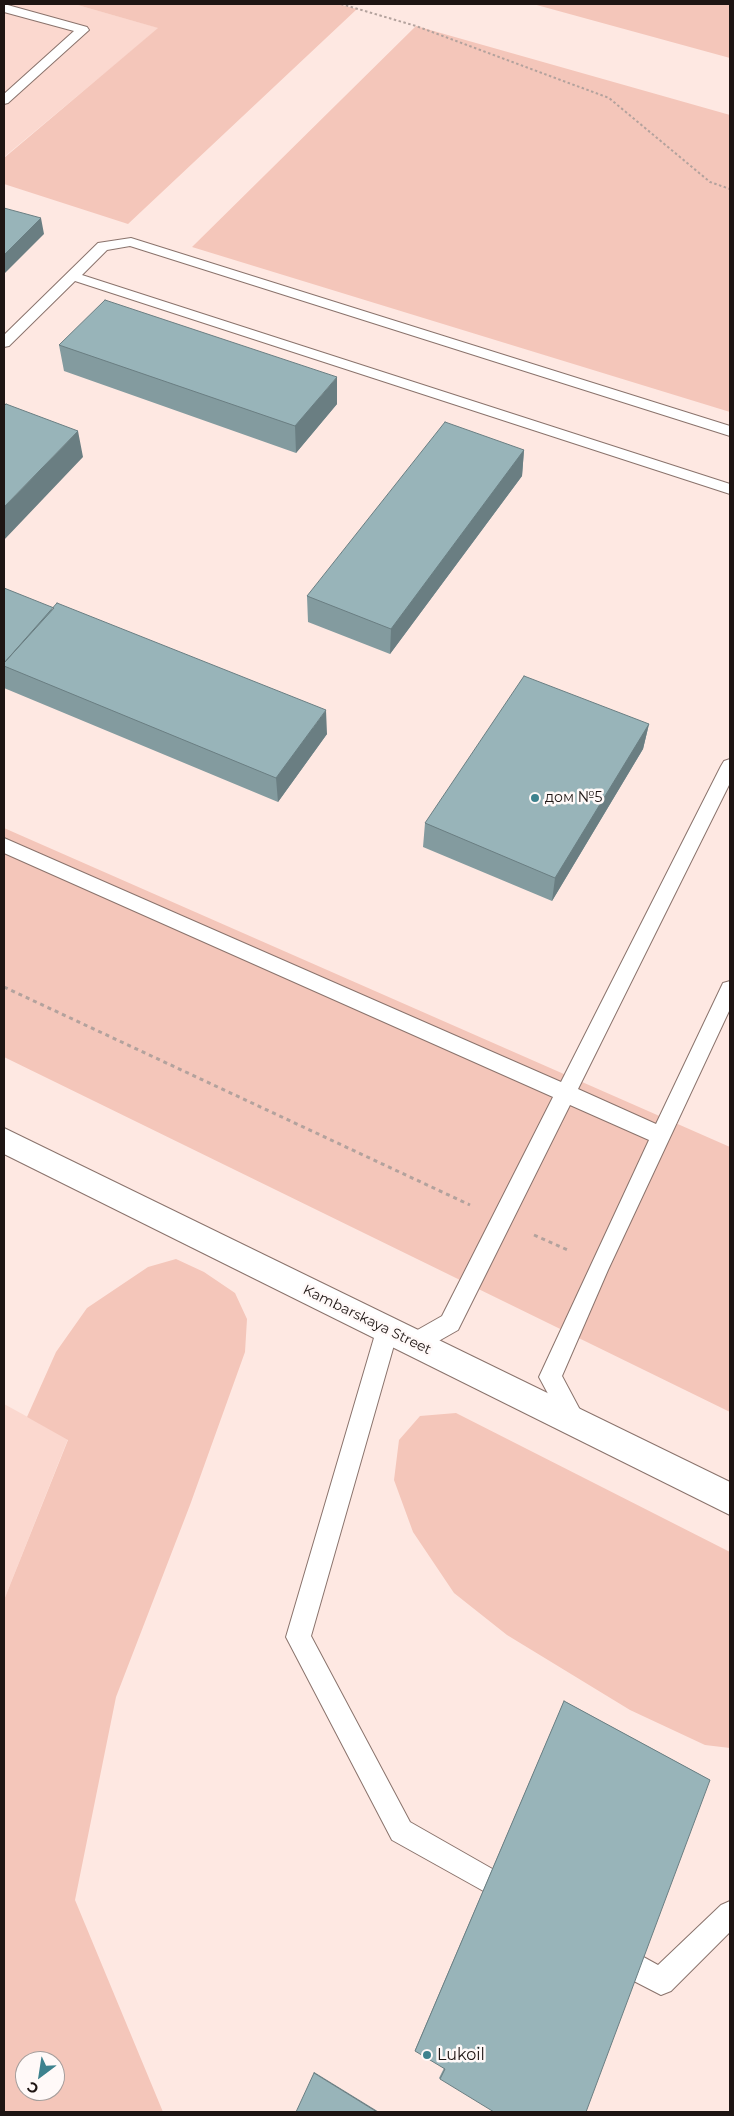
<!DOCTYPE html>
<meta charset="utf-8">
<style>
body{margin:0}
#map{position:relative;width:734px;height:2116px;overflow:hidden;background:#fee8e2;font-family:Montserrat,sans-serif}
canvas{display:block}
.frame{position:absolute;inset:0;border:5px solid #1e1513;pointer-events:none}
.north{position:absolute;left:15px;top:2051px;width:50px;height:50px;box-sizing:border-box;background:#fff9f8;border:1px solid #a59e9c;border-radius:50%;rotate:211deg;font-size:14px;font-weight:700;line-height:20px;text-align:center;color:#1e1513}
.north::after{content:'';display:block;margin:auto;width:18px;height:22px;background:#3d828e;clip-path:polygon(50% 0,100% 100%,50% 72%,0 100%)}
</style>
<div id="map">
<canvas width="734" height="2116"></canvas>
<div class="frame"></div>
<div class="north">С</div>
</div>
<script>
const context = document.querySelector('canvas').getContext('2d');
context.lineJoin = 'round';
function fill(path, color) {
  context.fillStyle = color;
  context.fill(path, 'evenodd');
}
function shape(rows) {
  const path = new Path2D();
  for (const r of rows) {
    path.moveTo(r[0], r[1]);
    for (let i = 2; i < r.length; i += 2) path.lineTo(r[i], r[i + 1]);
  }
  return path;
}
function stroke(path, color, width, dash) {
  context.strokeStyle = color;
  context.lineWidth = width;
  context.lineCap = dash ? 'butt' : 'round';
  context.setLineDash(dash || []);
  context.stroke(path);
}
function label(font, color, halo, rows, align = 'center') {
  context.font = font + ' Montserrat,sans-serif';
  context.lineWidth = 5;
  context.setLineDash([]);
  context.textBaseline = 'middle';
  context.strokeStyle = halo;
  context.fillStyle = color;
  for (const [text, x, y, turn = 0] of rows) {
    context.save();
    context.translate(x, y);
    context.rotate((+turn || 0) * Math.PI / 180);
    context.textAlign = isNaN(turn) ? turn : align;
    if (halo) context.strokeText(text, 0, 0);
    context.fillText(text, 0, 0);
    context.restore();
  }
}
fill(shape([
 [4,4,74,4,159,28,4,157],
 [4,1404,68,1439,4,1600]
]), '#fbd8cf');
fill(shape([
 [74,4,338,4,357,9,128,224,4,184,4,158,158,28],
 [533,4,730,4,730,58],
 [416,26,730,115,730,412,192,247],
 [4,828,730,1147,730,1412,4,1057],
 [176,1259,204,1272,235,1293,247,1319,245,1352,190,1505,116,1697,75,1900,163,2112,4,2112,4,1600,68,1440,27,1417,56,1352,87,1308,148,1267],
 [25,2061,55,2061,55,2091,25,2091],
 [456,1413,730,1552,730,1748,705,1745,630,1710,507,1635,454,1593,413,1532,394,1480,399,1440,420,1416]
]), '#f4c6ba');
const lane = shape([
 [4,4,87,27,89,30,8,103,4,104,4,94,74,31,4,12,4,4],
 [131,238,730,426,730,436,130,246,107,250,82,275,730,484,730,494,75,281,9,346,4,347,4,335,98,243,131,238],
 [730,759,730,783,578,1089,656,1124,723,983,730,981,730,1009,608,1270,562,1376,587,1423,584,1431,576,1434,568,1431,539,1377,649,1140,570,1105,458,1330,421,1351,413,1355,405,1351,402,1344,405,1337,442,1316,553,1097,4,853,4,838,561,1082,721,766,724,761,730,759],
 [387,1321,395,1324,398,1331,311,1636,410,1822,496,1871,500,1880,496,1889,487,1893,392,1840,286,1637,376,1331,379,1324,387,1321],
 [730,1901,730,1932,671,1991,661,1995,628,1978,624,1968,628,1958,638,1954,658,1965,721,1905,730,1901]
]);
const primary = shape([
 [4,1128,730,1482,730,1515,4,1154,4,1128]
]);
stroke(lane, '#8a736c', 2);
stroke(primary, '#8a736c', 2);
stroke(shape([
 [341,4,416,26,609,98,710,182,730,189]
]), '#b3a29d', 2, [2.5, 2.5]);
stroke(shape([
 [4,987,470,1205],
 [534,1235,570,1251]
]), '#b3a29d', 3, [4, 4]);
fill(lane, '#fff');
fill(primary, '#fff');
fill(shape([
 [59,345,337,404,296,453,64,371],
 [524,450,522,476,390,654,308,622,307,596],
 [4,588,327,734,278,802,4,688],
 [649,724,643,749,552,901,423,847,425,823],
 [564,1701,710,1780,440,2079,439,2078,444,2068,415,2050]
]), '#839b9f');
fill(shape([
 [41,218,44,234,4,274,4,255],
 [337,377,337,404,296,453,295,426],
 [78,431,83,457,4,540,4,507],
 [524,450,522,476,390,654,391,629],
 [326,710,327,734,278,802,276,778],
 [649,724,643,749,552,901,555,878],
 [314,2072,379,2112,377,2112,314,2073]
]), '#6a7e82');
const building = shape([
 [4,208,41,218,4,255,4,208],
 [105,300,337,377,295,426,59,345,105,300],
 [6,404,78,431,4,507,4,406,6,404],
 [445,422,524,450,391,629,307,596,445,422],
 [4,588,54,608,4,663,4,588],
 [57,603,326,710,276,778,4,666,4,663,57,603],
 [524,676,649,724,555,878,425,823,524,676],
 [564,1701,710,1780,586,2112,494,2112,440,2079,445,2069,415,2051,564,1701],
 [314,2073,377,2112,296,2112,314,2073]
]);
fill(building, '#98b4b9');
stroke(building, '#6a7e82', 1);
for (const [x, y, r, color] of [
 [535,798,5,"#3d828e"],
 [427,2055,5,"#3d828e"]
]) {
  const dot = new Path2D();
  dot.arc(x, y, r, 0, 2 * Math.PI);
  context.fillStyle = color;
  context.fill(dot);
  stroke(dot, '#fff9f8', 2);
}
label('14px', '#1e1513', '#fff9f8', [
 ["дом №5",545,798]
], 'left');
label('14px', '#1e1513', '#fff9f8', [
 ["Kambarskaya Street",367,1320,26]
]);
label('16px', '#1e1513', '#fff9f8', [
 ["Lukoil",437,2055]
], 'left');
</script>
